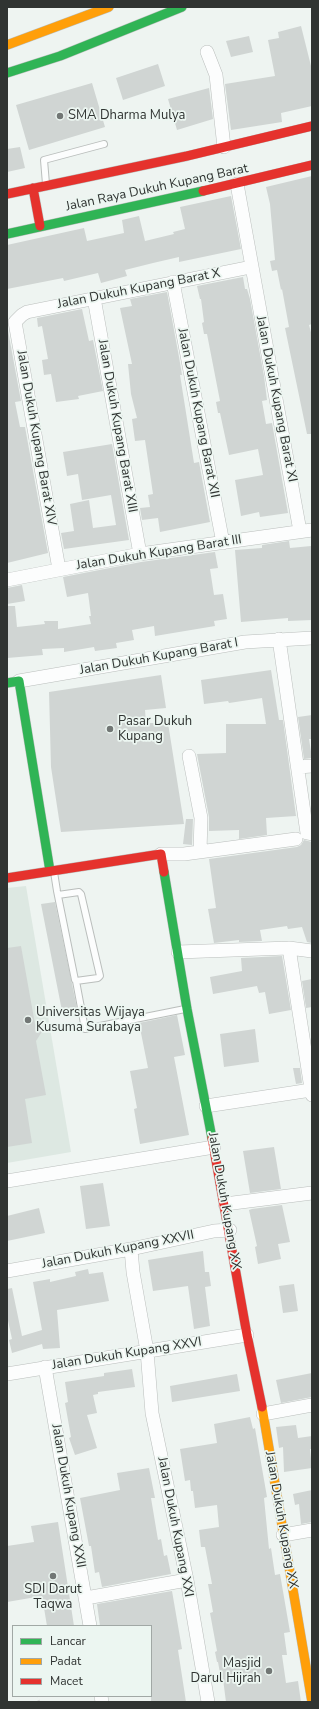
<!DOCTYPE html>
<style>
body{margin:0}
#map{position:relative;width:319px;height:1709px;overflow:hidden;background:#eef4f1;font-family:"Nunito Sans",sans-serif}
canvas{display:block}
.frame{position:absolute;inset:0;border:8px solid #303432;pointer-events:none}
.legend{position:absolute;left:12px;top:1625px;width:140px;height:72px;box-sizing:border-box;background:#ecf6f1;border:1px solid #a1a8a5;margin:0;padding:5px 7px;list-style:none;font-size:12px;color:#303432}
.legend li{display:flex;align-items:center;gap:8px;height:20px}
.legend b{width:20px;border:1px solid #a1a8a5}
</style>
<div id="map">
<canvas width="319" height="1709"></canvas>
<div class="frame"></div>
<ul class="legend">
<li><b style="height:5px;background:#30b455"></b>Lancar</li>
<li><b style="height:5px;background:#ff9f0a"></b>Padat</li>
<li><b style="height:5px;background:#e5322d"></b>Macet</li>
</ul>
</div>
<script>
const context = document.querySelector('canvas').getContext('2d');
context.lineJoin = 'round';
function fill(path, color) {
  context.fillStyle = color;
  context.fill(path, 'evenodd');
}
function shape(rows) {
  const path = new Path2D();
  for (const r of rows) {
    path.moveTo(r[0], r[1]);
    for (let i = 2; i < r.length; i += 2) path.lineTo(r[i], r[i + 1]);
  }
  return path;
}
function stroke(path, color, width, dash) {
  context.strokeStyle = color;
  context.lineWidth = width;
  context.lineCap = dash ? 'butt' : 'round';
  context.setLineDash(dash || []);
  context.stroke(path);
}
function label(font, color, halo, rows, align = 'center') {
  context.font = font + ' "Nunito Sans",sans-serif';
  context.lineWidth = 3.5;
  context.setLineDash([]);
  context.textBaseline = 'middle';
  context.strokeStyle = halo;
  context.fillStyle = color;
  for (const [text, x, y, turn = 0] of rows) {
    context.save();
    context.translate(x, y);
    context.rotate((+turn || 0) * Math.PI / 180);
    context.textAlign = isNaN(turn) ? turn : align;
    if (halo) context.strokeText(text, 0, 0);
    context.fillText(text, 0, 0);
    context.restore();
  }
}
fill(shape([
 [26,886,71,1152,7,1163,7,888]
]), '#dde8e2');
fill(shape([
 [301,26,312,70,312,106,281,113,282,122,231,130,225,84,275,76,268,40,279,38,278,32],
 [249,36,253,52,231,57,226,41],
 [158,64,165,86,123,100,116,78],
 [92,83,105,127,29,150,16,105],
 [209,88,213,119,177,130,168,99],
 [20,147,25,168,7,172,7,149],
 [312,176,312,324,309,325,312,336,312,434,307,434,285,328,289,327,282,289,281,290,277,270,272,271,270,261,275,260,270,204,266,187],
 [231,196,241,249,179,262,179,257,153,263,125,270,127,276,101,283,98,273,64,281,63,278,7,289,7,245,84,228,87,241,124,233,122,220,139,216,145,241,174,234,173,232,185,229,180,207],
 [243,277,245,289,247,289,250,299,264,376,267,400,262,401,266,424,272,423,288,513,260,517,259,512,241,516,235,480,263,475,258,449,229,455,220,413,218,413,216,402,220,401,207,334,204,334,202,323,204,322,201,299,200,299,197,286],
 [167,292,179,357,182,375,180,375,194,463,199,462,210,522,160,532,158,518,142,520,140,508,150,507,148,495,153,494,145,440,135,441,132,419,137,418,131,394,128,364,132,364,120,308,132,306,130,299],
 [82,309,89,341,93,340,103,391,78,396,79,399,56,402,51,374,44,375,42,360,48,359,42,326,38,327,37,318],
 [7,325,21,401,15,402,20,427,25,427,48,553,7,563],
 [112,444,129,540,64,549,61,533,74,531,70,504,89,500,93,528,116,525,111,495,82,500,78,474,67,476,63,452],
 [289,541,290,548,311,546,312,620,288,621,288,618,241,622,235,550,262,548,262,545],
 [215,552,218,568,210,569,214,595,223,594,227,619,214,621,215,626,155,636,154,626,132,630,134,640,116,643,117,648,95,651,94,647,64,652,64,648,42,649,43,655,7,658,7,606,15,606,17,627,45,624,44,621,58,621,58,629,91,624,89,616,91,616,88,593,67,597,63,577,141,562],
 [22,585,25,601,7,604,7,588],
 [271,670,279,720,283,720,296,816,266,818,267,835,239,839,239,830,209,831,209,817,197,754,226,753,226,724,266,724,262,698,229,703,228,701,204,704,201,680],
 [161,675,166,708,145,710,146,723,168,723,184,824,61,832,51,767,49,692],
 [312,715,312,739,309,739,312,758,304,759,298,717],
 [186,819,193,819,192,845,183,844],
 [304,840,312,842,312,943,307,942,302,927,288,929,287,926,260,930,262,941,239,942,239,940,214,943,208,909,216,908,209,859,297,847,301,845],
 [55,902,77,1008,62,1011,41,904],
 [21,946,35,1024,43,1030,36,1041,46,1095,25,1099,32,1143,7,1147,7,948],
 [282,956,291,1010,269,1014,265,992,259,993,257,986,213,994,210,977,242,971,241,958],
 [312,979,312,1007,306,1008,302,981],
 [177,1015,185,1055,174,1057,189,1135,140,1144,134,1109,137,1108,130,1071,148,1068,139,1023],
 [255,1029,259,1062,224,1067,220,1034],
 [293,1068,300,1068,302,1083,296,1084],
 [274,1147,281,1189,250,1193,243,1151],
 [103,1183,110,1226,86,1229,80,1186],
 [282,1205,290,1242,278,1244,281,1259,258,1264,255,1247,257,1246,249,1210,252,1209],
 [39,1208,45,1233,7,1241,7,1216],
 [203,1251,205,1272,209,1272,211,1286,205,1287,210,1326,194,1329,188,1286,153,1291,148,1260],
 [88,1269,89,1274,103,1272,109,1301,57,1310,60,1348,43,1349,42,1344,12,1353,9,1340,12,1339,7,1316,7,1289,12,1288,22,1336,42,1330,33,1282,50,1279,50,1282,76,1276,75,1272],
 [294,1284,298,1311,283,1313,279,1286],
 [132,1369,135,1387,98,1392,98,1394,93,1395,97,1413,87,1415,97,1448,75,1455,69,1438,71,1437,65,1403,68,1402,65,1382,104,1376,104,1373],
 [312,1373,312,1397,281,1403,276,1380],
 [237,1374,240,1391,172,1402,170,1386],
 [250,1417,253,1429,255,1428,267,1497,264,1498,269,1549,271,1548,275,1575,280,1574,290,1632,284,1633,287,1655,282,1655,286,1683,298,1681,301,1702,226,1702,223,1679,221,1679,218,1662,217,1662,215,1652,217,1651,210,1613,213,1612,208,1584,212,1584,205,1547,201,1547,199,1530,219,1527,217,1505,195,1508,193,1491,191,1491,190,1480,185,1481,180,1449,217,1443,214,1424],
 [296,1425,298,1438,312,1436,312,1449,310,1449,312,1468,284,1472,283,1447,279,1448,276,1427],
 [149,1468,155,1498,151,1498,158,1540,161,1539,164,1556,167,1555,171,1574,102,1587,99,1572,95,1573,91,1546,89,1546,80,1498,120,1490,117,1473],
 [312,1490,312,1522,301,1524,299,1504,295,1505,293,1494],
 [58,1522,74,1626,47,1626,42,1596,7,1602,7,1546,34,1542,31,1526],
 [172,1591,182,1649,178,1650,186,1702,151,1702,151,1626,100,1626,97,1604]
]), '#d0d5d3');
const lane = shape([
 [46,184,44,160,104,144],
 [54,872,57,891,75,980,76,981,98,978,100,976,81,894,79,892,58,895],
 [76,981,85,1029,185,1009]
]);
const street = shape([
 [207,52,216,75,224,147],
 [237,184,300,531],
 [173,282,223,543],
 [94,298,140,554],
 [59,569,15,322,22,315,27,312,251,267],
 [7,580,140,554,312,530],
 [279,639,307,833,312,834],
 [19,681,245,642,312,638],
 [189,756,201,818,200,852],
 [298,767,312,766],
 [161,854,184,854,296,839],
 [289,948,312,1095],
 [178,952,289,948,312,951],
 [206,1106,311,1090],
 [7,1181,214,1147],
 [225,1204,312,1193],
 [131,1249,133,1272,147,1351,152,1413,187,1580,208,1702],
 [7,1271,131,1249,214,1231,230,1230],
 [45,1367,90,1626],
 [7,1374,247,1335],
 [263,1414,312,1405],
 [283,1535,312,1530],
 [86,1598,187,1580],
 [101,1696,102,1702]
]);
const fast = shape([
 [7,73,60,56,182,7],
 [7,234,203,191],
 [7,683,19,681,50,871],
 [164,872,187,1009,212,1138]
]);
const slow = shape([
 [7,45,109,7],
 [262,1407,312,1702]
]);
const jam = shape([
 [33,188,40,226],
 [203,191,312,165],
 [7,194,187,156,312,126],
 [7,878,161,854,164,872],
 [212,1138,247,1335,262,1407]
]);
stroke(lane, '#babebc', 8);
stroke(street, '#babebc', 14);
stroke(fast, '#babebc', 10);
stroke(slow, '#babebc', 10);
stroke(jam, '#babebc', 10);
stroke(shape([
 [38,1696,39,1702]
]), '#dadada', 2.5, [1, 3]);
stroke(lane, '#fcfdfd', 6);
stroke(street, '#fcfdfd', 13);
stroke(fast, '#30b455', 9);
stroke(slow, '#ff9f0a', 9);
stroke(jam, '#e5322d', 9);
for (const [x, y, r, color] of [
 [60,116,4,"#727775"],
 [110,729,4,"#727775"],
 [28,1020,4,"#727775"],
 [53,1576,4,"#727775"],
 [269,1671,4,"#727775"]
]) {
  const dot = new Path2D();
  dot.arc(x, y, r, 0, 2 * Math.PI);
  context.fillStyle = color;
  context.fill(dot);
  stroke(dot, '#ecf6f1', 1.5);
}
label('13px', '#303432', '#ecf6f1', [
 ["SMA Dharma Mulya",68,116],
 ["Pasar Dukuh",118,722],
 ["Kupang",118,737],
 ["Universitas Wijaya",36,1013],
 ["Kusuma Surabaya",36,1028],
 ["SDI Darut",53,1590,"center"],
 ["Taqwa",53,1605,"center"],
 ["Masjid",261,1664,"right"],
 ["Darul Hijrah",261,1679,"right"]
], 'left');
label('13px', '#303432', '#ecf6f1', [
 ["Jalan Raya Dukuh Kupang Barat",157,188,-12],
 ["Jalan Dukuh Kupang Barat X",139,289,-11],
 ["Jalan Dukuh Kupang Barat XI",276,399,79],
 ["Jalan Dukuh Kupang Barat XII",198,413,79],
 ["Jalan Dukuh Kupang Barat XIII",117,426,80],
 ["Jalan Dukuh Kupang Barat XIV",36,438,80],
 ["Jalan Dukuh Kupang Barat III",159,553,-9],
 ["Jalan Dukuh Kupang Barat I",159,657,-10],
 ["Jalan Dukuh Kupang XX",224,1201,80],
 ["Jalan Dukuh Kupang XXVII",118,1250,-11],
 ["Jalan Dukuh Kupang XXVI",127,1354,-9],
 ["Jalan Dukuh Kupang XXII",68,1496,80],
 ["Jalan Dukuh Kupang XX",281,1520,80],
 ["Jalan Dukuh Kupang XXI",175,1527,79]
]);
</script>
